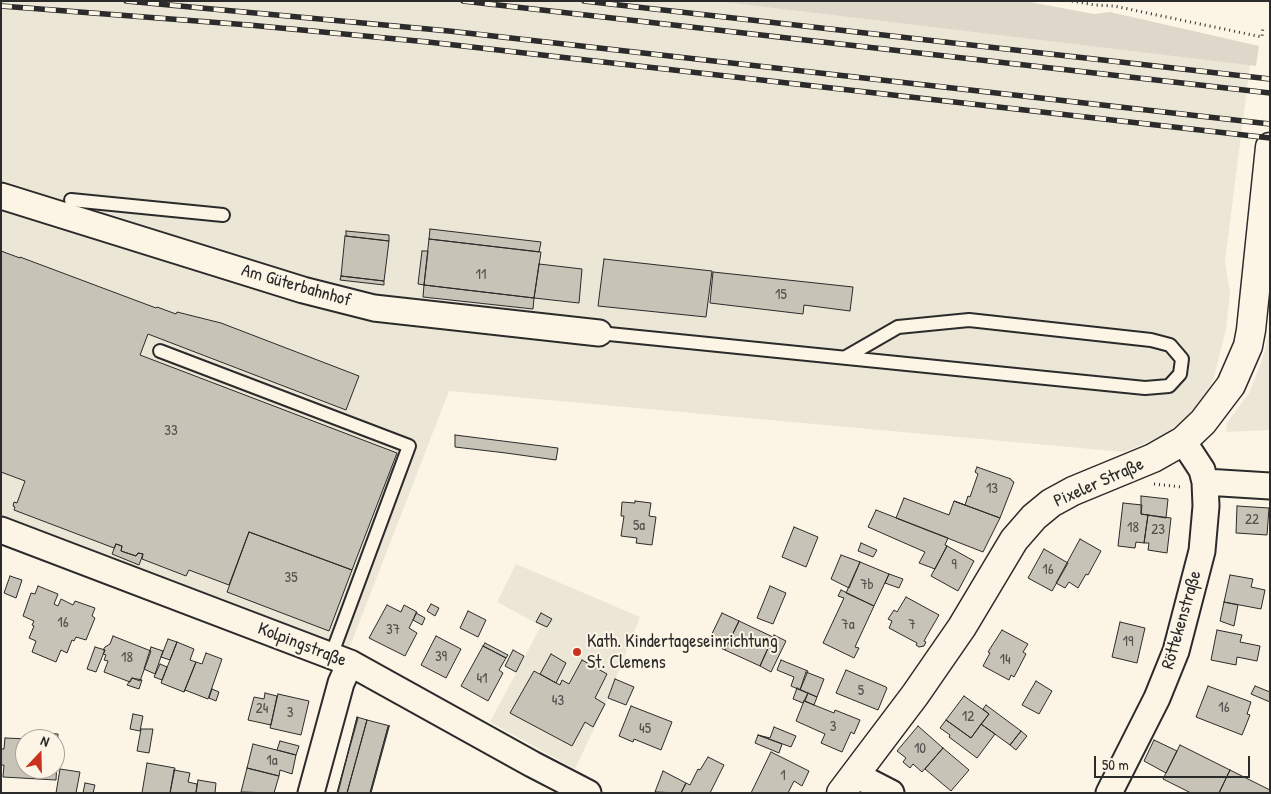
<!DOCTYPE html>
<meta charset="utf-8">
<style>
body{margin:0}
#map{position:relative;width:1271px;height:794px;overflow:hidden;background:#fcf5e5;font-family:"Patrick Hand",sans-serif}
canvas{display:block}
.frame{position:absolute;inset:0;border:2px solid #2b2b2b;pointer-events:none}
.north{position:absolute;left:15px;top:729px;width:50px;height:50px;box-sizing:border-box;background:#fcf5e5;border:1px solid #a8a49b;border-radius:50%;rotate:21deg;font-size:14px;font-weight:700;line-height:20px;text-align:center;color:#2b2b2b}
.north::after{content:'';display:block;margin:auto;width:18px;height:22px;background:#c8321e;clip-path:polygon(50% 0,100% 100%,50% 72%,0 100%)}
.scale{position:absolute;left:1094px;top:756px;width:156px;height:22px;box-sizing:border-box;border:2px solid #2b2b2b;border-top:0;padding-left:6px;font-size:15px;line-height:18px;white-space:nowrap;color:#2b2b2b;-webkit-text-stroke:4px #fcf5e5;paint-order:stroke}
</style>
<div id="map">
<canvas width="1271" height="794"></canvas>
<div class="frame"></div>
<div class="north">N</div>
<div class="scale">50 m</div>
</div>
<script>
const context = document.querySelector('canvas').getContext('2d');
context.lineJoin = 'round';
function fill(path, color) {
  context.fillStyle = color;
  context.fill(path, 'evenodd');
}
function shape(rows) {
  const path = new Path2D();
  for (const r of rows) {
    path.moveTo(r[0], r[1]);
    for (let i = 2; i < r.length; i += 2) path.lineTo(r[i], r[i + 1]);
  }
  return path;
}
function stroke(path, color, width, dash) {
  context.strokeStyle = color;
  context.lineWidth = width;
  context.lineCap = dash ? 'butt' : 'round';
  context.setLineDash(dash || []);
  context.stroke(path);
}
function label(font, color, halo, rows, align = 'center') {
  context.font = font + ' "Patrick Hand",sans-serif';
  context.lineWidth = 4;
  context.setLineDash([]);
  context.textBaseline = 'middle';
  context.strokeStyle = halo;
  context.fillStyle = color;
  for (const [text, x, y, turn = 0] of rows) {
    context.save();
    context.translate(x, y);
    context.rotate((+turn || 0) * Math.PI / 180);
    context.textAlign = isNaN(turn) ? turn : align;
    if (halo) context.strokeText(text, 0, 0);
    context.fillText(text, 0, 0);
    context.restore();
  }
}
fill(shape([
 [1,1,715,1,1250,65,1225,262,1230,293,1226,329,1214,377,1203,400,1186,417,1164,435,1124,452,449,391,349,649,1,518],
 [1270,326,1270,430,1226,432,1227,423,1249,393,1256,376,1265,351],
 [516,564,640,617,606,703,575,769,490,722,541,626,497,602]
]), '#ece6d7');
fill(shape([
 [715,1,1024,1,1094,14,1110,12,1259,46,1256,66]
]), '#ded8ca');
const building = shape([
 [430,229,541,242,539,252,429,239,430,229],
 [346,231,389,235,389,241,346,236,346,231],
 [345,236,389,241,384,281,341,276,345,236],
 [429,239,541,252,534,298,424,285,429,239],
 [1,251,20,258,20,257,156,308,157,307,176,314,177,312,221,323,359,376,346,410,148,334,140,355,397,453,352,570,249,532,229,585,189,570,186,576,142,559,143,554,138,553,136,556,121,551,122,546,116,544,114,548,14,510,15,507,13,506,14,502,17,503,25,481,1,472,1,251],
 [422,251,428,251,424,285,418,284,422,251],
 [604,259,712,271,706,317,598,306,604,259],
 [539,264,582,269,579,303,534,298,539,264],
 [713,272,853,287,850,311,804,305,803,314,710,303,713,272],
 [341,276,384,281,384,285,340,280,341,276],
 [424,285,534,298,533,309,423,297,424,285],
 [455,435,558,448,556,460,506,453,455,447,455,435],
 [977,467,1011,479,1011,480,1014,482,1000,518,954,501,965,505,968,496,970,497,978,474,975,472,977,467],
 [1141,496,1168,499,1166,518,1141,514,1141,496],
 [904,498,949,515,954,501,1000,518,983,552,896,518,904,498],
 [635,501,651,503,649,516,656,517,652,545,636,543,637,538,621,536,624,516,621,516,622,502,635,503,635,501],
 [1123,503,1142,505,1141,514,1148,515,1144,543,1136,542,1135,548,1118,546,1123,503],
 [1237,506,1269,508,1267,535,1236,533,1237,506],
 [876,510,948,538,945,545,947,546,935,569,919,563,925,552,868,527,876,510],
 [1148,515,1171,518,1167,553,1148,550,1149,543,1144,543,1148,515],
 [794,527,818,537,806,567,782,557,794,527],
 [249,532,352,570,329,631,227,592,249,532],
 [1080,539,1101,551,1088,575,1086,574,1078,588,1069,582,1065,588,1056,583,1080,539],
 [861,543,877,550,873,557,858,551,861,543],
 [116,544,122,546,121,551,136,556,138,553,143,554,139,565,112,554,116,544],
 [947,546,974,561,958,591,931,576,947,546],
 [1044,549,1068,563,1052,591,1028,578,1044,549],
 [841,555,860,562,849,588,831,579,841,555],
 [860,562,889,574,874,606,846,593,860,562],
 [889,574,903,579,899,588,885,583,889,574],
 [1230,575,1253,579,1251,587,1265,590,1261,609,1224,602,1230,575],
 [10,576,22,580,16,598,4,593,10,576],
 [38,586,58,594,54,604,58,606,61,599,73,605,75,601,95,608,92,616,95,618,86,640,76,637,74,641,72,640,67,653,61,650,56,662,32,652,36,641,29,638,34,626,32,625,34,621,23,616,31,593,35,594,38,586],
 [770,586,786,593,773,624,757,618,770,586],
 [841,590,874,606,855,647,859,648,854,658,823,643,844,598,838,596,841,590],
 [906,597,939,615,924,641,926,642,924,646,919,647,916,645,917,643,889,628,892,621,888,619,894,610,897,612,906,597],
 [1224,602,1238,605,1234,626,1220,621,1224,602],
 [431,604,439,608,435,616,427,611,431,604],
 [387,605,401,612,404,605,417,612,409,628,417,633,405,656,369,638,387,605],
 [468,611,486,620,478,637,460,628,468,611],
 [416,613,425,618,422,625,413,620,416,613],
 [541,613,552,619,547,627,536,622,541,613],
 [722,613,739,621,725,650,708,642,722,613],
 [739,621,773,637,760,666,725,650,739,621],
 [1120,622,1145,628,1137,663,1112,657,1120,622],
 [1002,630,1028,644,1023,652,1026,654,1014,677,1011,675,1009,680,983,666,990,653,988,652,1002,630],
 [1217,630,1242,635,1240,642,1260,646,1257,661,1237,657,1236,665,1211,660,1217,630],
 [774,635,786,641,771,672,760,666,774,635],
 [113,636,151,651,140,681,132,678,130,682,104,672,108,661,104,660,106,655,103,654,105,650,103,650,105,647,110,644,113,636],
 [436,636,461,649,446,678,421,665,436,636],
 [168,639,177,642,170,660,161,657,168,639],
 [177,642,194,649,190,660,196,662,184,692,161,683,177,642],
 [485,643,508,655,506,658,483,646,485,643],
 [483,646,506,658,499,670,503,673,488,701,461,686,483,646],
 [95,647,105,650,96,672,87,669,95,647],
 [151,647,163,651,155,674,144,669,151,647],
 [513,650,524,656,516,672,505,666,513,650],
 [206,653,222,659,208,699,185,690,184,692,196,662,202,664,206,653],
 [551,654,566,663,556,683,540,674,551,654],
 [582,660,607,674,595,698,605,704,593,727,585,722,572,746,510,713,534,671,560,685,562,680,569,684,582,660],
 [781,660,808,671,800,690,791,686,794,677,777,670,781,660],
 [160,664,167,667,162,680,154,677,160,664],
 [846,670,886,687,887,688,878,710,836,693,846,670],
 [806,672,824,679,817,697,800,690,806,672],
 [132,678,142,680,139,689,127,685,132,678],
 [615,679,634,687,626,705,608,698,615,679],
 [1036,681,1052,691,1039,714,1022,705,1036,681],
 [1208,686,1251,702,1247,714,1250,715,1242,735,1196,717,1208,686],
 [1255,686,1270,692,1270,702,1251,694,1255,686],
 [797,688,808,693,803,703,793,699,797,688],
 [212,689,219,692,216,701,209,698,212,689],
 [265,693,277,696,271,725,248,720,254,697,264,699,265,693],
 [808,693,817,697,814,705,805,701,808,693],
 [278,694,309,701,301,735,270,728,278,694],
 [964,696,989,714,971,738,946,720,964,696],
 [804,701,834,713,835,710,860,720,854,734,851,732,842,752,821,743,825,734,796,721,804,701],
 [986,705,1021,731,1010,745,981,724,989,714,983,709,986,705],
 [631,706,672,722,661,750,634,739,633,742,619,736,631,706],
 [133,714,143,716,140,731,130,729,133,714],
 [357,717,367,720,347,793,338,793,357,717],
 [357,718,358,718,337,793,357,718],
 [367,720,390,726,388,727,370,793,347,793,367,720],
 [946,720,971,738,981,724,995,734,977,758,949,737,950,735,940,728,946,720],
 [918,726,943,748,922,772,913,764,910,768,903,762,906,758,897,751,918,726],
 [388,727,389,727,371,793,370,793,388,727],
 [774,727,796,736,791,747,758,735,770,738,774,727],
 [141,729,153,729,149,753,137,751,141,729],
 [1021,731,1027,736,1016,750,1010,745,1021,731],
 [43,733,58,734,57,759,55,759,55,739,43,739,43,733],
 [758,735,782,744,779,753,755,743,758,735],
 [5,738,29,739,25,739,25,769,55,769,55,763,57,763,56,780,3,777,4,765,1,765,1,749,4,749,5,738],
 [1154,740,1177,751,1166,773,1144,761,1154,740],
 [280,741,299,746,296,755,277,750,280,741],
 [253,744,296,755,292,774,280,770,279,776,247,768,253,744],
 [1180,745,1230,770,1219,793,1191,793,1163,779,1180,745],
 [943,748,969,770,951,791,925,769,943,748],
 [771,752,809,771,802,786,794,781,788,793,751,793,771,752],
 [708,757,724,765,710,793,681,793,686,783,690,785,698,769,700,770,708,757],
 [147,763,175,768,170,793,142,793,147,763],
 [247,768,279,776,274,793,241,792,247,768],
 [60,769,80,772,76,793,56,793,60,769],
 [174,770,190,773,188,782,197,784,196,793,170,793,174,770],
 [1230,770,1270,790,1270,793,1219,793,1230,770],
 [663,771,686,783,681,793,655,792,663,771],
 [198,780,216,783,215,793,196,793,198,780],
 [85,783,95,785,93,793,83,793,85,783]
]);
fill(building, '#c8c3b7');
stroke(building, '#2b2b2b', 1);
const service = shape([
 [71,200,223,215],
 [599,333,1145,388,1169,386,1180,374,1182,359,1170,345,1151,340,969,320,898,327,846,357],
 [160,351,409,446,331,656]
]);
const minor = shape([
 [1,196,303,290,374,308,599,333],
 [1205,482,1270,486],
 [1,530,350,663,532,764,588,793],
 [856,775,891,793],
 [311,793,341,683,350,663],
 [1109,793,1157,698,1176,651,1202,551,1206,506,1205,482,1202,470,1183,441]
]);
const secondary = shape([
 [841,793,915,695,962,627,1014,540,1034,517,1051,503,1073,491,1153,458,1183,441,1203,422,1231,385,1248,346,1251,330,1270,147]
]);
stroke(service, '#2b2b2b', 16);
stroke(minor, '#2b2b2b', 29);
stroke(secondary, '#2b2b2b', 31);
stroke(shape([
 [1072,1,1095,5,1114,6,1262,37,1263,26],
 [1154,484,1182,487]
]), '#2b2b2b', 3, [1, 4]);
stroke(service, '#fcf5e5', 12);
stroke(minor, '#fcf5e5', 25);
stroke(secondary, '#fcf5e5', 28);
const rail = shape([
 [126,1,449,31,1270,124],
 [463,1,1270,93],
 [584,1,1270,79],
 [1,6,249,25,428,42,1270,138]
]);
stroke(rail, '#2b2b2b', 5.5);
stroke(rail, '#fcf5e5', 4, [11]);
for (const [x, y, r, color] of [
 [577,652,5,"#c8321e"]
]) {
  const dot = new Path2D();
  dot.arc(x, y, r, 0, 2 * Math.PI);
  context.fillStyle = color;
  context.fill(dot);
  stroke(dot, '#fcf5e5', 2);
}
label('15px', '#52514e', null, [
 ["11",481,275],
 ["15",781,295],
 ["33",171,431],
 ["13",992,489],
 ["22",1252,520],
 ["5a",639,526],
 ["18",1133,528],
 ["23",1158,530],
 ["9",954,565],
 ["16",1048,570],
 ["35",291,578],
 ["7b",867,585],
 ["16",63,623],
 ["7a",848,625],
 ["7",912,625],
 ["37",393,630],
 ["19",1128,642],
 ["39",441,657],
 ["18",127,658],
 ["14",1005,660],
 ["41",482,679],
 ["5",861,691],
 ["43",558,701],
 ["16",1224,708],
 ["24",262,709],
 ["3",290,713],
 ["12",968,717],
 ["3",833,727],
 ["45",645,729],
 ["10",920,749],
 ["1a",272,761],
 ["1",783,776]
]);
label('18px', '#2b2b2b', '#fcf5e5', [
 ["Am Güterbahnhof",296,286,16],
 ["Pixeler Straße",1099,483,-24],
 ["Röttekenstraße",1182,620,-74],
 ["Kolpingstraße",302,645,21]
]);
label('18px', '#2b2b2b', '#fcf5e5', [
 ["Kath. Kindertageseinrichtung",587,642],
 ["St. Clemens",587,663]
], 'left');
</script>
